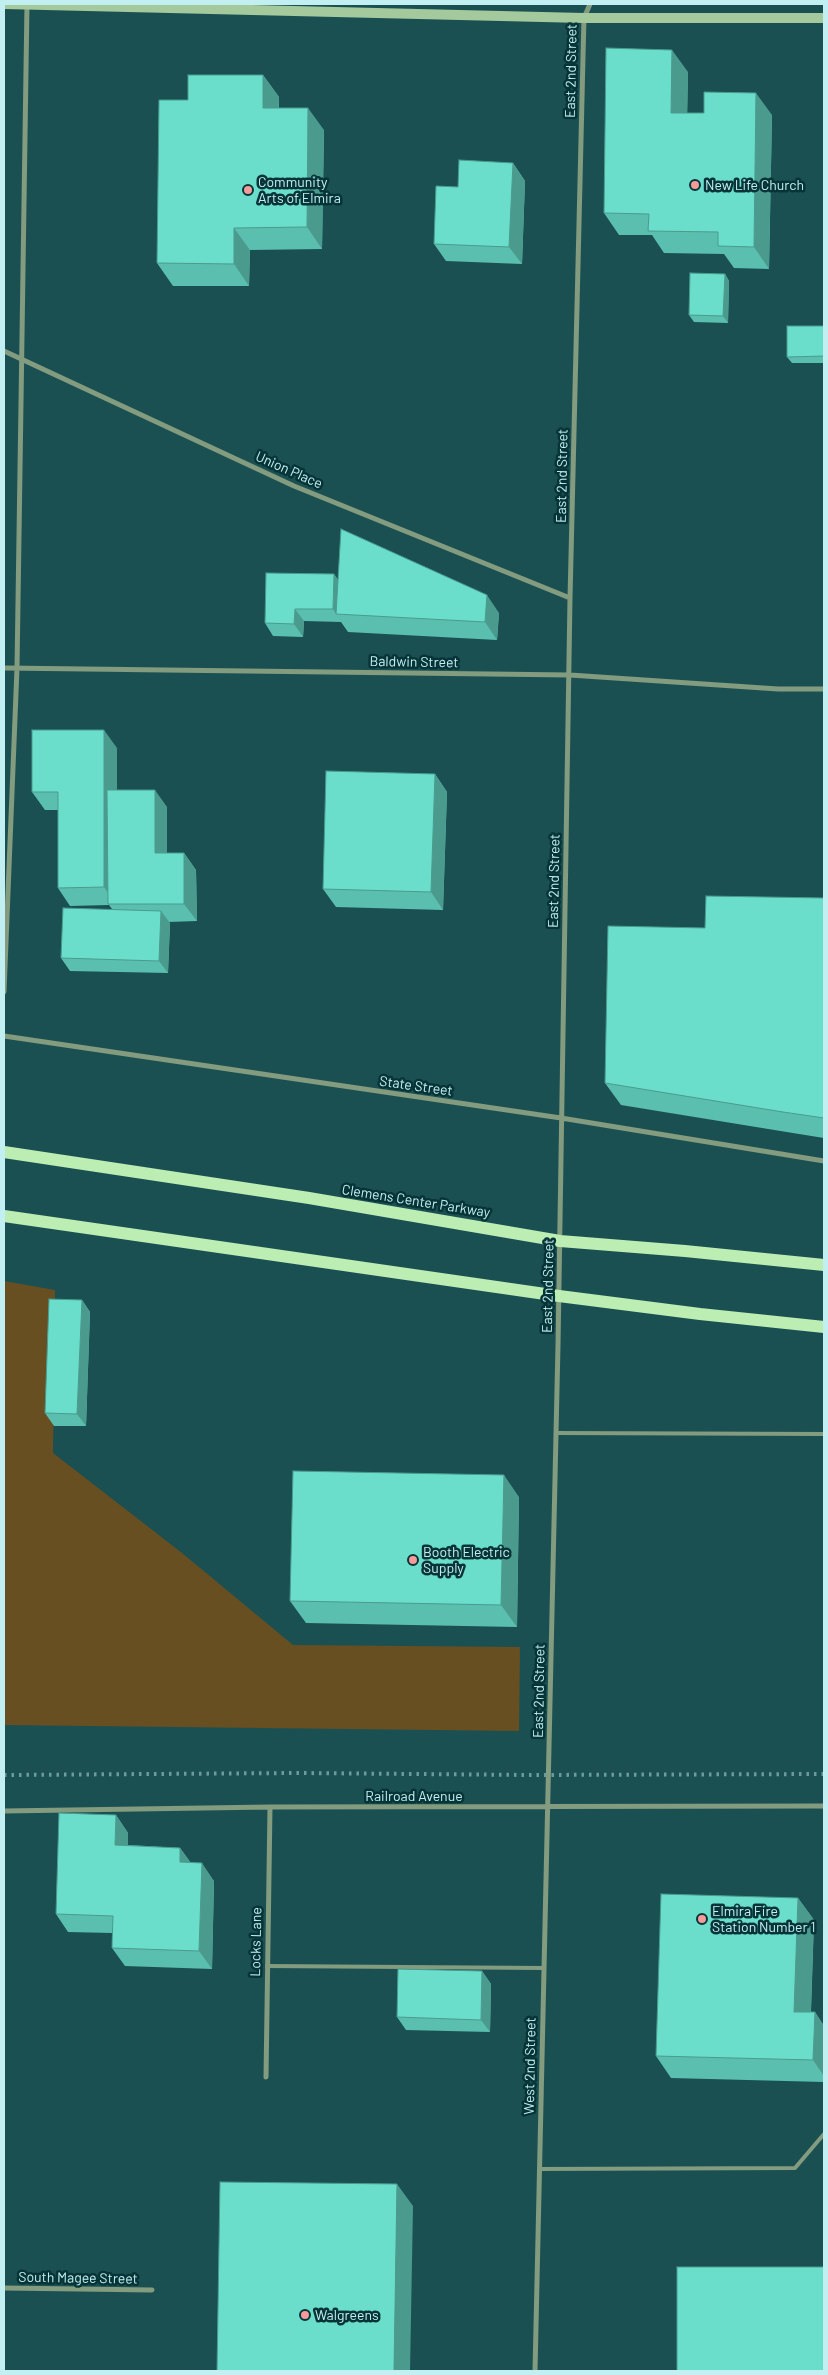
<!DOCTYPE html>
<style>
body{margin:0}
#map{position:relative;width:828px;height:2375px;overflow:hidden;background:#1b5053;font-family:Barlow,sans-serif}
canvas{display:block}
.frame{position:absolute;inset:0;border:5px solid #c2eff2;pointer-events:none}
</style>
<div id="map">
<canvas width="828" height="2375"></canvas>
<div class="frame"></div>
</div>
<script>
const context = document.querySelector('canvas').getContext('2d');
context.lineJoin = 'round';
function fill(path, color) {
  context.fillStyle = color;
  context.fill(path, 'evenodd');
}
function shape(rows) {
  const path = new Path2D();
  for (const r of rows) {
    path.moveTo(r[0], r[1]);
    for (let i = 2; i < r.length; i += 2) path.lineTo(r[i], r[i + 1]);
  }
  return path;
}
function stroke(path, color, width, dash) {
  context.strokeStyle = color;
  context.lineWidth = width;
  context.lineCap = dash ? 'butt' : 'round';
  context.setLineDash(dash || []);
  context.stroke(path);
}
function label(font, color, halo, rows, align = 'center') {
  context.font = font + ' Barlow,sans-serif';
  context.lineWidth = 5;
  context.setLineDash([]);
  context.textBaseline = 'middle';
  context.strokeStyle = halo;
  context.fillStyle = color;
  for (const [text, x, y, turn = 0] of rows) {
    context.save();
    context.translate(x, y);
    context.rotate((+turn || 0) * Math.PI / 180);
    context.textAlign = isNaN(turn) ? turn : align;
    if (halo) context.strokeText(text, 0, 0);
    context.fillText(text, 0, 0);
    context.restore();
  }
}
fill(shape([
 [4,1281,55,1290,53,1453,182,1553,293,1645,520,1647,519,1731,4,1725]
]), '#674f21');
stroke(shape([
 [556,1433,824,1434],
 [267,1966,543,1968],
 [539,2169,795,2168,824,2134]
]), '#839b7e', 4);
stroke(shape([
 [4,351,294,486,570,598],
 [4,668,570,675,778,689,824,689],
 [4,992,17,668,27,4],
 [4,1036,561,1118,824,1161],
 [4,1811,270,1807,824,1806],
 [266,2077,270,1807],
 [4,2288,152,2290],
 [535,2371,558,1345,570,598,583,57,584,18,590,4]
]), '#839b7e', 5);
stroke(shape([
 [4,4,584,18,824,18]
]), '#a3c99c', 10);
stroke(shape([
 [4,1152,309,1198,560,1241,685,1251,824,1265],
 [4,1216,559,1296,700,1314,824,1327]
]), '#bcedb3', 12);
stroke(shape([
 [4,1775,299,1773,530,1775,824,1774]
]), '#6a9b9e', 4, [2.5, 5]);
fill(shape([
 [688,72,687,113,772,115,769,269,734,268,724,254,664,253,652,235,619,235,604,213],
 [263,75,279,97,279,108,324,130,322,249,250,250,249,286,173,286,157,263,188,100],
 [513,163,525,181,522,264,446,261,434,244,458,187],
 [725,274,729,281,728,323,694,322,689,315],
 [824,326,824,363,792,363,787,357],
 [334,574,338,580,499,613,497,640,348,632,341,622,304,621,303,637,273,636,265,623],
 [117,748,117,790,167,807,167,853,184,853,196,870,197,921,168,922,170,923,168,973,70,971,61,958,112,909,109,905,70,906,58,888,58,810,45,810,32,792],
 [435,774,447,792,443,910,336,907,323,889],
 [824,898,824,1138,799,1134,621,1105,605,1083,705,928],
 [82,1300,90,1312,86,1426,54,1426,45,1413],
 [519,1497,517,1627,306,1623,290,1601],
 [116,1815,128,1833,128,1845,180,1848,191,1863,214,1881,212,1969,125,1966,112,1948,112,1933,68,1932,56,1914],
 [798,1898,814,1920,811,2012,815,2012,824,2026,824,2082,671,2078,656,2056],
 [482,1971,491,1984,490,2032,406,2030,397,2017]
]), '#5bbfaf');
fill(shape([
 [672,50,688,72,687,135,671,113],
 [263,75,279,97,278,130,263,108],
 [756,93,772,115,769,269,754,247],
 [308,108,324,130,322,249,307,227],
 [513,163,525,181,522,264,509,247],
 [234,228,250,250,249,286,234,264],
 [725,274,729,281,728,323,723,316],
 [334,574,343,587,336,614,333,609],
 [487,595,499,613,497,640,485,622],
 [295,609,304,621,303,637,294,624],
 [104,730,117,748,117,904,116,904,104,887],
 [435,774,447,792,443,910,431,892],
 [155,790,167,807,167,871,155,853],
 [184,853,196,870,197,921,184,904],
 [161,911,170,923,168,973,159,961],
 [82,1300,90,1312,86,1426,77,1414],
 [504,1475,519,1497,517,1627,501,1605],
 [116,1815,128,1833,128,1863,115,1845],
 [180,1848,193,1866,180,1862],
 [202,1863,214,1881,212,1969,199,1951],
 [798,1898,814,1920,810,2034,794,2012],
 [482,1971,491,1984,490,2032,481,2020],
 [815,2012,824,2026,824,2076,813,2060],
 [397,2184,413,2206,410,2371,394,2371]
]), '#4a9b8e');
const building = shape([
 [606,48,672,50,671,113,704,113,704,92,756,93,754,247,718,246,718,232,648,231,649,214,604,213,606,48],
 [188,75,263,75,263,108,308,108,307,227,234,228,234,264,157,263,159,100,188,100,188,75],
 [459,160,513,163,509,247,434,244,436,186,458,187,459,160],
 [690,273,725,274,723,316,689,315,690,273],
 [787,326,824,326,824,356,787,357,787,326],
 [341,529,487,595,485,622,336,614,341,529],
 [266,573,334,574,333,609,295,609,294,624,265,623,266,573],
 [32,730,104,730,104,887,58,888,58,792,32,792,32,730],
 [326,771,435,774,431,892,323,889,326,771],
 [107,790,155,790,155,853,184,853,184,904,108,904,107,790],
 [706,896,824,898,824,1118,783,1112,605,1083,608,926,705,928,706,896],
 [63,908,161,911,159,961,61,958,63,908],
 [49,1299,82,1300,77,1414,45,1413,49,1299],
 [293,1471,504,1475,501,1605,290,1601,293,1471],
 [59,1813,116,1815,115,1845,180,1848,180,1862,202,1863,199,1951,112,1948,113,1916,56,1914,59,1813],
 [661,1894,798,1898,794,2012,815,2012,813,2060,656,2056,661,1894],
 [398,1969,482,1971,481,2020,397,2017,398,1969],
 [220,2182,397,2184,394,2371,217,2371,220,2182],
 [677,2267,824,2267,824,2371,677,2371,677,2267]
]);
fill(building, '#6adecb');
stroke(building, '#4a9b8e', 1);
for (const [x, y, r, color] of [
 [695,185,5,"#f59b9a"],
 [248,190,5,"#f59b9a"],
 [413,1560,5,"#f59b9a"],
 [702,1919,5,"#f59b9a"],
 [305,2315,5,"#f59b9a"]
]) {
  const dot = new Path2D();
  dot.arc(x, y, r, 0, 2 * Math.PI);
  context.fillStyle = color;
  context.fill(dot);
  stroke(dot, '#073437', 2);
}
label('14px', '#c2eff2', '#073437', [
 ["East 2nd Street",571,71,-89],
 ["Union Place",289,470,24],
 ["East 2nd Street",562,476,-89],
 ["Baldwin Street",414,662,1],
 ["East 2nd Street",554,881,-89],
 ["State Street",416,1086,8],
 ["Clemens Center Parkway",416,1201,9],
 ["East 2nd Street",548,1286,-89],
 ["East 2nd Street",539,1691,-89],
 ["Railroad Avenue",414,1796],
 ["Locks Lane",256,1942,-89],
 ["West 2nd Street",530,2066,-89],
 ["South Magee Street",78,2278,1]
]);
label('14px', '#c2eff2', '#073437', [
 ["Community",258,182],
 ["Arts of Elmira",258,198],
 ["New Life Church",705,185],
 ["Booth Electric",423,1552],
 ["Supply",423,1568],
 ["Elmira Fire",712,1911],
 ["Station Number 1",712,1927],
 ["Walgreens",315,2315]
], 'left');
</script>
